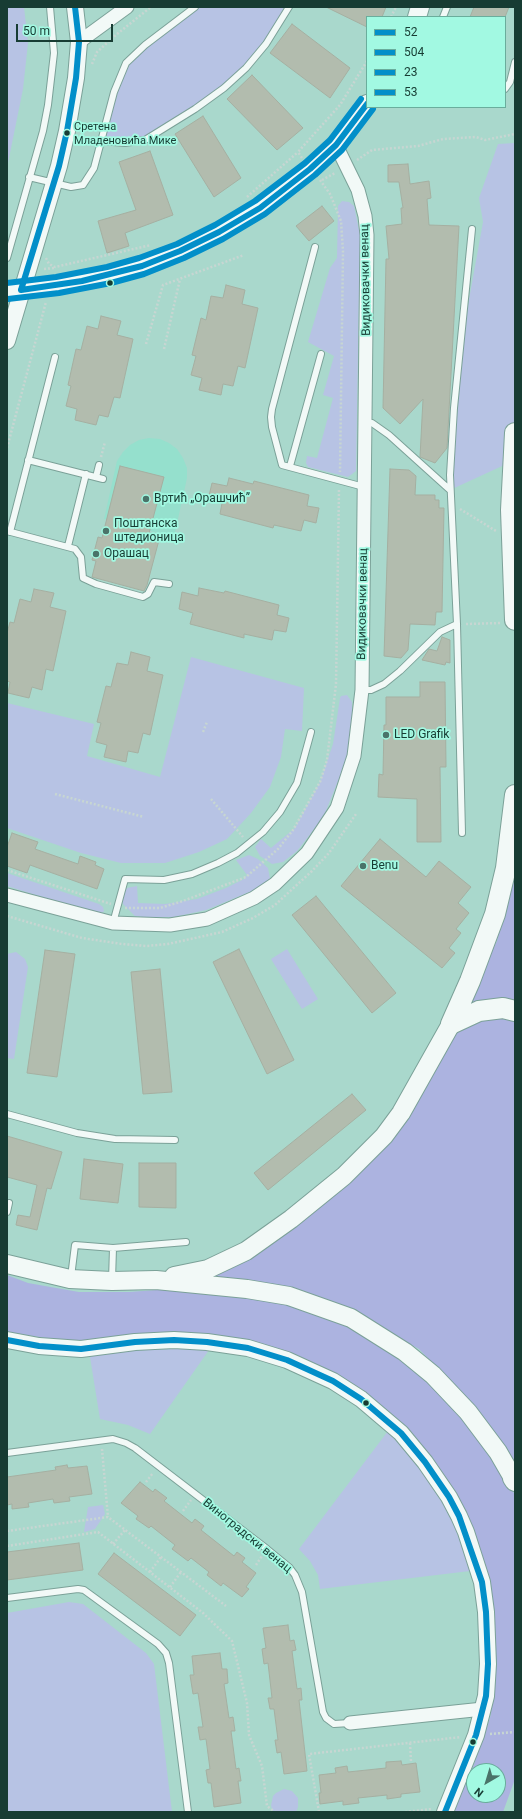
<!DOCTYPE html>
<meta charset="utf-8">
<style>
body{margin:0}
#map{position:relative;width:522px;height:1819px;overflow:hidden;background:#a9d8cc;font-family:Roboto,sans-serif}
canvas{display:block}
.frame{position:absolute;inset:0;border:8px solid #173c33;pointer-events:none}
.legend{position:absolute;left:366px;top:16px;width:140px;height:92px;box-sizing:border-box;background:#a2f9e2;border:1px solid #6aad9c;margin:0;padding:5px 7px;list-style:none;font-size:12px;color:#173c33}
.legend li{display:flex;align-items:center;gap:8px;height:20px}
.legend b{width:20px;border:1px solid #6aad9c}
.north{position:absolute;left:466px;top:1763px;width:40px;height:40px;box-sizing:border-box;background:#a2f9e2;border:1px solid #6aad9c;border-radius:50%;rotate:218deg;font-size:11px;font-weight:700;line-height:16px;text-align:center;color:#173c33}
.north::after{content:'';display:block;margin:auto;width:14px;height:18px;background:#4a7369;clip-path:polygon(50% 0,100% 100%,50% 72%,0 100%)}
.scale{position:absolute;left:16px;top:24px;width:97px;height:18px;box-sizing:border-box;border:2px solid #173c33;border-top:0;padding-left:5px;font-size:12px;line-height:14px;white-space:nowrap;color:#173c33;-webkit-text-stroke:3px #a2f9e2;paint-order:stroke}
</style>
<div id="map">
<canvas width="522" height="1819"></canvas>
<div class="frame"></div>
<ul class="legend">
<li><b style="height:5px;background:#028fc9"></b>52</li>
<li><b style="height:5px;background:#028fc9"></b>504</li>
<li><b style="height:5px;background:#028fc9"></b>23</li>
<li><b style="height:5px;background:#028fc9"></b>53</li>
</ul>
<div class="north">N</div>
<div class="scale">50 m</div>
</div>
<script>
const context = document.querySelector('canvas').getContext('2d');
context.lineJoin = 'round';
function fill(path, color) {
  context.fillStyle = color;
  context.fill(path, 'evenodd');
}
function shape(rows) {
  const path = new Path2D();
  for (const r of rows) {
    path.moveTo(r[0], r[1]);
    for (let i = 2; i < r.length; i += 2) path.lineTo(r[i], r[i + 1]);
  }
  return path;
}
function stroke(path, color, width, dash) {
  context.strokeStyle = color;
  context.lineWidth = width;
  context.lineCap = dash ? 'butt' : 'round';
  context.setLineDash(dash || []);
  context.stroke(path);
}
function label(font, color, halo, rows, align = 'center') {
  context.font = font + ' Roboto,sans-serif';
  context.lineWidth = 3.5;
  context.setLineDash([]);
  context.textBaseline = 'middle';
  context.strokeStyle = halo;
  context.fillStyle = color;
  for (const [text, x, y, turn = 0] of rows) {
    context.save();
    context.translate(x, y);
    context.rotate((+turn || 0) * Math.PI / 180);
    context.textAlign = isNaN(turn) ? turn : align;
    if (halo) context.strokeText(text, 0, 0);
    context.fillText(text, 0, 0);
    context.restore();
  }
}
fill(shape([
 [149,438,160,439,169,443,177,449,183,458,187,468,187,478,174,537,104,519,117,461,123,452,130,445,139,440]
]), '#95e0cd');
fill(shape([
 [7,7,24,7,28,43,23,89,8,163],
 [196,7,289,7,266,44,224,88,145,140,101,141,126,63],
 [515,143,515,433,513,461,450,490,459,355,483,222,479,198,498,144],
 [342,201,349,202,354,206,360,235,356,471,348,477,308,467,306,463,307,456,317,458,333,398,323,395,334,356,308,342,330,268,337,258,338,206],
 [191,657,304,688,302,731,285,729,281,757,270,787,251,813,227,839,199,852,165,863,121,863,81,853,7,828,7,703,94,724,87,756,160,777],
 [347,695,352,702,352,735,347,759,323,818,297,851,283,862,272,864,260,856,255,847,261,839,271,848,295,828,320,782,333,744,340,698,341,696],
 [249,855,258,859,268,868,270,879,264,886,206,910,174,917,143,917,135,916,123,904,122,899,124,893,127,888,137,886,138,903,165,904,197,899,226,888,244,879,247,875,236,860],
 [7,873,99,904,103,907,104,911,101,914,96,914,7,886],
 [287,949,318,999,302,1009,271,959],
 [16,952,25,959,28,967,14,1059,7,1058,7,954],
 [199,1348,209,1350,150,1434,128,1425,100,1419,90,1357,98,1352],
 [388,1431,405,1447,445,1503,464,1543,470,1571,320,1589,318,1575,310,1561,299,1549],
 [103,1505,105,1514,95,1529,84,1532,88,1507],
 [69,1602,83,1604,146,1653,154,1664,172,1812,7,1812,7,1613],
 [284,1789,292,1791,298,1798,298,1807,296,1812,274,1812,272,1809,271,1805,273,1796,276,1793]
]), '#b7c3e4');
fill(shape([
 [515,841,515,1006,456,1018,497,941],
 [500,1015,515,1020,515,1464,461,1393,419,1349,354,1314,297,1289,256,1281,208,1278,343,1179,452,1036,472,1020],
 [7,1275,28,1283,79,1292,129,1292,170,1289,278,1301,318,1312,367,1334,447,1395,489,1449,515,1495,515,1779,503,1812,454,1812,474,1764,490,1718,496,1677,495,1625,491,1595,407,1431,288,1354,98,1340,65,1341,7,1332],
 [474,1771,498,1771,498,1795,474,1795]
]), '#acb3e0');
const building = shape([
 [326,7,386,7,382,17,367,17,367,27,326,7],
 [474,7,509,7,505,17,470,17,474,7],
 [292,24,350,68,330,98,270,53,292,24],
 [252,75,303,128,277,150,227,99,252,75],
 [203,116,241,178,214,197,175,134,203,116],
 [150,151,173,215,125,233,129,246,107,253,98,221,136,210,119,162,150,151],
 [408,164,410,184,429,181,431,198,427,199,429,225,459,226,447,448,435,463,420,457,423,399,400,424,383,408,386,259,389,259,386,226,402,224,401,208,403,208,399,182,388,182,388,165,408,164],
 [322,206,334,221,309,241,296,226,322,206],
 [226,285,245,290,242,304,258,308,245,368,238,366,233,386,223,384,221,395,199,390,202,378,191,375,196,356,192,355,201,318,206,320,211,296,223,298,226,285],
 [101,316,121,321,117,335,133,339,120,398,114,397,108,417,99,415,96,425,75,420,77,409,66,406,71,386,68,385,76,349,81,350,87,326,98,329,101,316],
 [120,466,164,477,148,537,159,540,147,585,144,591,92,577,96,561,92,560,98,537,102,538,120,466],
 [390,469,409,470,416,476,415,495,435,495,435,500,439,500,439,508,444,508,442,612,436,612,435,625,410,624,408,650,401,658,384,656,390,469],
 [229,478,253,484,254,481,309,495,307,506,319,508,316,523,304,520,301,531,274,525,273,528,220,514,222,503,208,500,212,483,227,486,229,478],
 [199,588,224,593,225,591,279,605,277,615,289,618,286,632,274,630,272,640,244,634,244,638,190,624,193,613,179,609,182,592,198,596,199,588],
 [34,589,54,593,50,607,66,611,53,671,46,669,42,690,32,687,29,698,8,693,10,682,7,681,7,633,10,622,14,623,20,599,31,602,34,589],
 [442,637,450,640,450,663,446,662,445,665,422,660,429,649,437,651,442,637],
 [131,652,150,657,147,671,163,675,150,735,143,733,138,753,128,751,126,762,104,757,107,745,96,742,101,723,97,722,106,686,111,687,117,663,128,665,131,652],
 [420,682,445,682,446,767,440,767,441,842,417,842,417,799,378,797,379,774,383,775,384,725,386,725,386,697,420,697,420,682],
 [12,833,38,842,35,849,78,864,80,856,96,862,95,865,104,869,97,889,30,865,27,873,7,866,7,847,12,833],
 [380,839,426,877,439,861,471,887,458,903,469,913,456,929,461,933,449,948,455,953,442,968,341,886,380,839],
 [316,896,396,993,372,1013,292,915,316,896],
 [239,949,294,1060,267,1074,213,962,239,949],
 [45,950,75,954,57,1077,27,1073,45,950],
 [160,969,172,1092,143,1094,131,972,160,969],
 [352,1094,366,1110,268,1190,254,1173,352,1094],
 [7,1136,62,1152,51,1189,47,1188,37,1230,16,1225,18,1215,30,1217,37,1185,7,1177,7,1136],
 [84,1159,123,1164,118,1203,80,1199,84,1159],
 [139,1163,176,1163,176,1208,139,1207,139,1163],
 [67,1465,68,1468,87,1466,92,1494,69,1497,70,1501,54,1503,53,1499,28,1503,29,1507,12,1509,12,1504,7,1505,7,1477,56,1470,55,1467,67,1465],
 [140,1482,153,1492,155,1489,167,1498,164,1501,192,1523,195,1519,204,1526,201,1530,234,1556,237,1552,245,1558,242,1562,256,1573,246,1587,249,1589,242,1597,223,1583,221,1586,207,1575,209,1572,191,1558,188,1561,172,1549,175,1545,151,1526,149,1528,136,1519,138,1516,121,1503,140,1482],
 [79,1543,83,1570,7,1580,7,1552,79,1543],
 [114,1553,196,1615,180,1636,98,1574,114,1553],
 [288,1625,290,1641,294,1640,296,1650,292,1651,297,1689,301,1688,302,1700,299,1700,307,1771,284,1774,281,1752,277,1753,275,1740,278,1740,274,1709,270,1709,268,1698,272,1698,268,1663,264,1664,262,1649,266,1648,263,1628,288,1625],
 [220,1653,222,1669,227,1669,228,1683,224,1684,229,1718,233,1717,235,1731,231,1731,236,1769,239,1768,241,1781,238,1781,241,1803,214,1807,211,1783,208,1783,206,1770,210,1769,206,1739,200,1740,198,1727,203,1727,198,1693,193,1694,190,1675,194,1675,192,1656,220,1653],
 [401,1761,402,1765,416,1763,420,1792,401,1794,401,1797,387,1799,387,1795,358,1798,359,1803,343,1805,343,1801,320,1804,319,1793,321,1793,319,1775,336,1773,335,1768,347,1766,348,1772,386,1768,386,1762,401,1761]
]);
fill(building, '#b2bcae');
stroke(building, '#a5afa1', 1);
const service = shape([
 [443,17,447,7],
 [505,89,510,82,515,62],
 [101,141,125,143,145,140,195,109,224,88,246,68,266,44,289,7],
 [29,177,71,187,83,185,94,168,114,92,126,63,145,45,195,7],
 [315,247,272,409,271,417,272,427,282,465,364,487],
 [7,258,43,131,48,105,54,53,50,7],
 [365,422,372,423,389,435,450,490],
 [28,460,103,479],
 [290,466,321,354],
 [96,477,99,465],
 [7,531,75,549,81,557,83,578,96,584,143,597,148,594,154,582,169,584],
 [10,532,55,357],
 [68,546,86,474],
 [362,690,371,690,384,684,400,671,440,632,457,624],
 [462,833,457,624,450,475,454,408,472,229],
 [113,923,125,879,164,880,192,874,218,863,237,853,263,832,280,812,297,783,311,732],
 [7,1114,77,1133,115,1139,175,1140],
 [7,1212,9,1203],
 [71,1277,75,1245,113,1248,186,1242],
 [112,1280,113,1248],
 [7,1453,113,1439,126,1443,135,1448,267,1549,289,1567,295,1575,302,1592,323,1712,326,1718,334,1724,350,1723],
 [7,1598,78,1589,84,1590,158,1644,166,1653,169,1663,188,1812]
]);
const minor = shape([
 [79,42,127,7],
 [7,895,113,923,170,925,207,919,254,898,275,884,307,853,337,808,354,756,362,690,367,235,365,216,358,190,336,145],
 [350,1723,483,1709]
]);
const tertiary = shape([
 [7,341,59,166,67,131,76,78,79,42,75,7],
 [7,1340,39,1346,81,1349,135,1342,174,1340,207,1342,248,1348,287,1360,333,1381,361,1399,401,1433,425,1462,449,1497,459,1516,466,1532,482,1582,486,1612,488,1664,486,1696,476,1735,445,1812]
]);
const secondary = shape([
 [417,17,420,7],
 [7,291,57,285,109,275,142,266,180,251,219,232,260,208,310,169,336,145,367,104],
 [7,1264,70,1279,112,1281,156,1280,247,1289,289,1296,351,1318,405,1352,433,1375,468,1412,498,1452,513,1478],
 [174,1276,208,1269,246,1251,291,1219,344,1176,384,1136,401,1113,451,1024]
]);
const primary = shape([
 [515,433,511,510,515,620],
 [451,1024,470,981,495,914,506,868,515,795],
 [451,1024,479,1011,503,1008,515,1011],
 [513,1478,515,1481]
]);
stroke(service, '#7ba198', 8);
stroke(minor, '#7ba198', 15);
stroke(tertiary, '#7ba198', 18);
stroke(secondary, '#7ba198', 20);
stroke(primary, '#7ba198', 22);
stroke(shape([
 [391,17,396,7],
 [92,64,97,52,117,34,151,7],
 [302,158,298,152,340,105,367,61],
 [357,160,372,150,418,146,443,139,476,137,485,140,515,134],
 [320,180,330,194,341,221,343,251,340,472],
 [322,180,335,173],
 [247,197,298,152],
 [46,258,49,264,55,267,151,245],
 [44,269,54,268],
 [146,344,163,285,244,255],
 [164,349,180,279],
 [7,448,46,302],
 [101,457,105,442],
 [460,509,496,531],
 [466,624,501,623],
 [203,732,207,722],
 [55,794,144,817],
 [211,799,243,837],
 [7,870,111,904],
 [125,908,160,908,183,901,246,877,278,849,293,830,320,782,327,760,336,684,339,489],
 [7,916,82,938,122,944,146,946,168,944,222,932,253,918,275,905,312,871,329,853,356,814],
 [102,1449,108,1517],
 [146,1482,153,1473],
 [183,1511,191,1500],
 [7,1531,108,1517,226,1606],
 [113,1544,125,1530],
 [7,1546,98,1532,203,1613,232,1641,247,1703,249,1735,262,1766,267,1806,275,1812],
 [256,1565,262,1556],
 [150,1572,161,1557],
 [170,1587,181,1572],
 [490,1734,515,1732],
 [410,1743,411,1761],
 [319,1812,309,1754,461,1737],
 [405,1812,432,1809]
]), '#c7d6d2', 2.5, [2, 2]);
stroke(service, '#f2f9f7', 6);
stroke(minor, '#f2f9f7', 13);
stroke(tertiary, '#f2f9f7', 16);
stroke(secondary, '#f2f9f7', 18);
stroke(primary, '#f2f9f7', 20);
stroke(shape([
 [7,1340,39,1346,81,1349,135,1342,174,1340,207,1342,248,1348,287,1360,333,1381,361,1399,401,1433,425,1462,449,1497,459,1516,482,1582,486,1612,488,1664,486,1696,476,1735,445,1812]
]), '#028fc9', 6);
stroke(shape([
 [21,290,82,281,142,266,180,251,219,232,260,208,310,169,336,145,367,104],
 [21,290,59,166,67,131,76,78,79,42,75,7]
]), '#028fc9', 6);
stroke(shape([
 [8,299,59,293,111,283,144,274,184,258,223,239,265,214,315,175,342,150,373,109]
]), '#028fc9', 6);
stroke(shape([
 [7,283,56,277,107,267,139,258,177,244,215,225,255,201,305,163,330,140,361,99]
]), '#028fc9', 6);
for (const [x, y, r, color] of [
 [67,133,3.5,"#173c33"],
 [110,283,3.5,"#173c33"],
 [146,499,4,"#4a7369"],
 [106,531,4,"#4a7369"],
 [96,554,4,"#4a7369"],
 [386,735,4,"#4a7369"],
 [363,866,4,"#4a7369"],
 [366,1403,3.5,"#173c33"],
 [473,1742,3.5,"#173c33"]
]) {
  const dot = new Path2D();
  dot.arc(x, y, r, 0, 2 * Math.PI);
  context.fillStyle = color;
  context.fill(dot);
  stroke(dot, '#a2f9e2', 1.5);
}
label('11px', '#173c33', '#a2f9e2', [
 ["Сретена",74,127],
 ["Младеновића Мике",74,141]
], 'left');
label('12px', '#173c33', '#a2f9e2', [
 ["Видиковачки венац",366,280,-91],
 ["Видиковачки венац",363,604,-89],
 ["Виноградски венац",247,1536,39]
]);
label('12px', '#173c33', '#a2f9e2', [
 ["Вртић „Орашчић”",154,499],
 ["Поштанска",114,524],
 ["штедионица",114,538],
 ["Орашац",104,554],
 ["LED Grafik",394,735],
 ["Benu",371,866]
], 'left');
</script>
